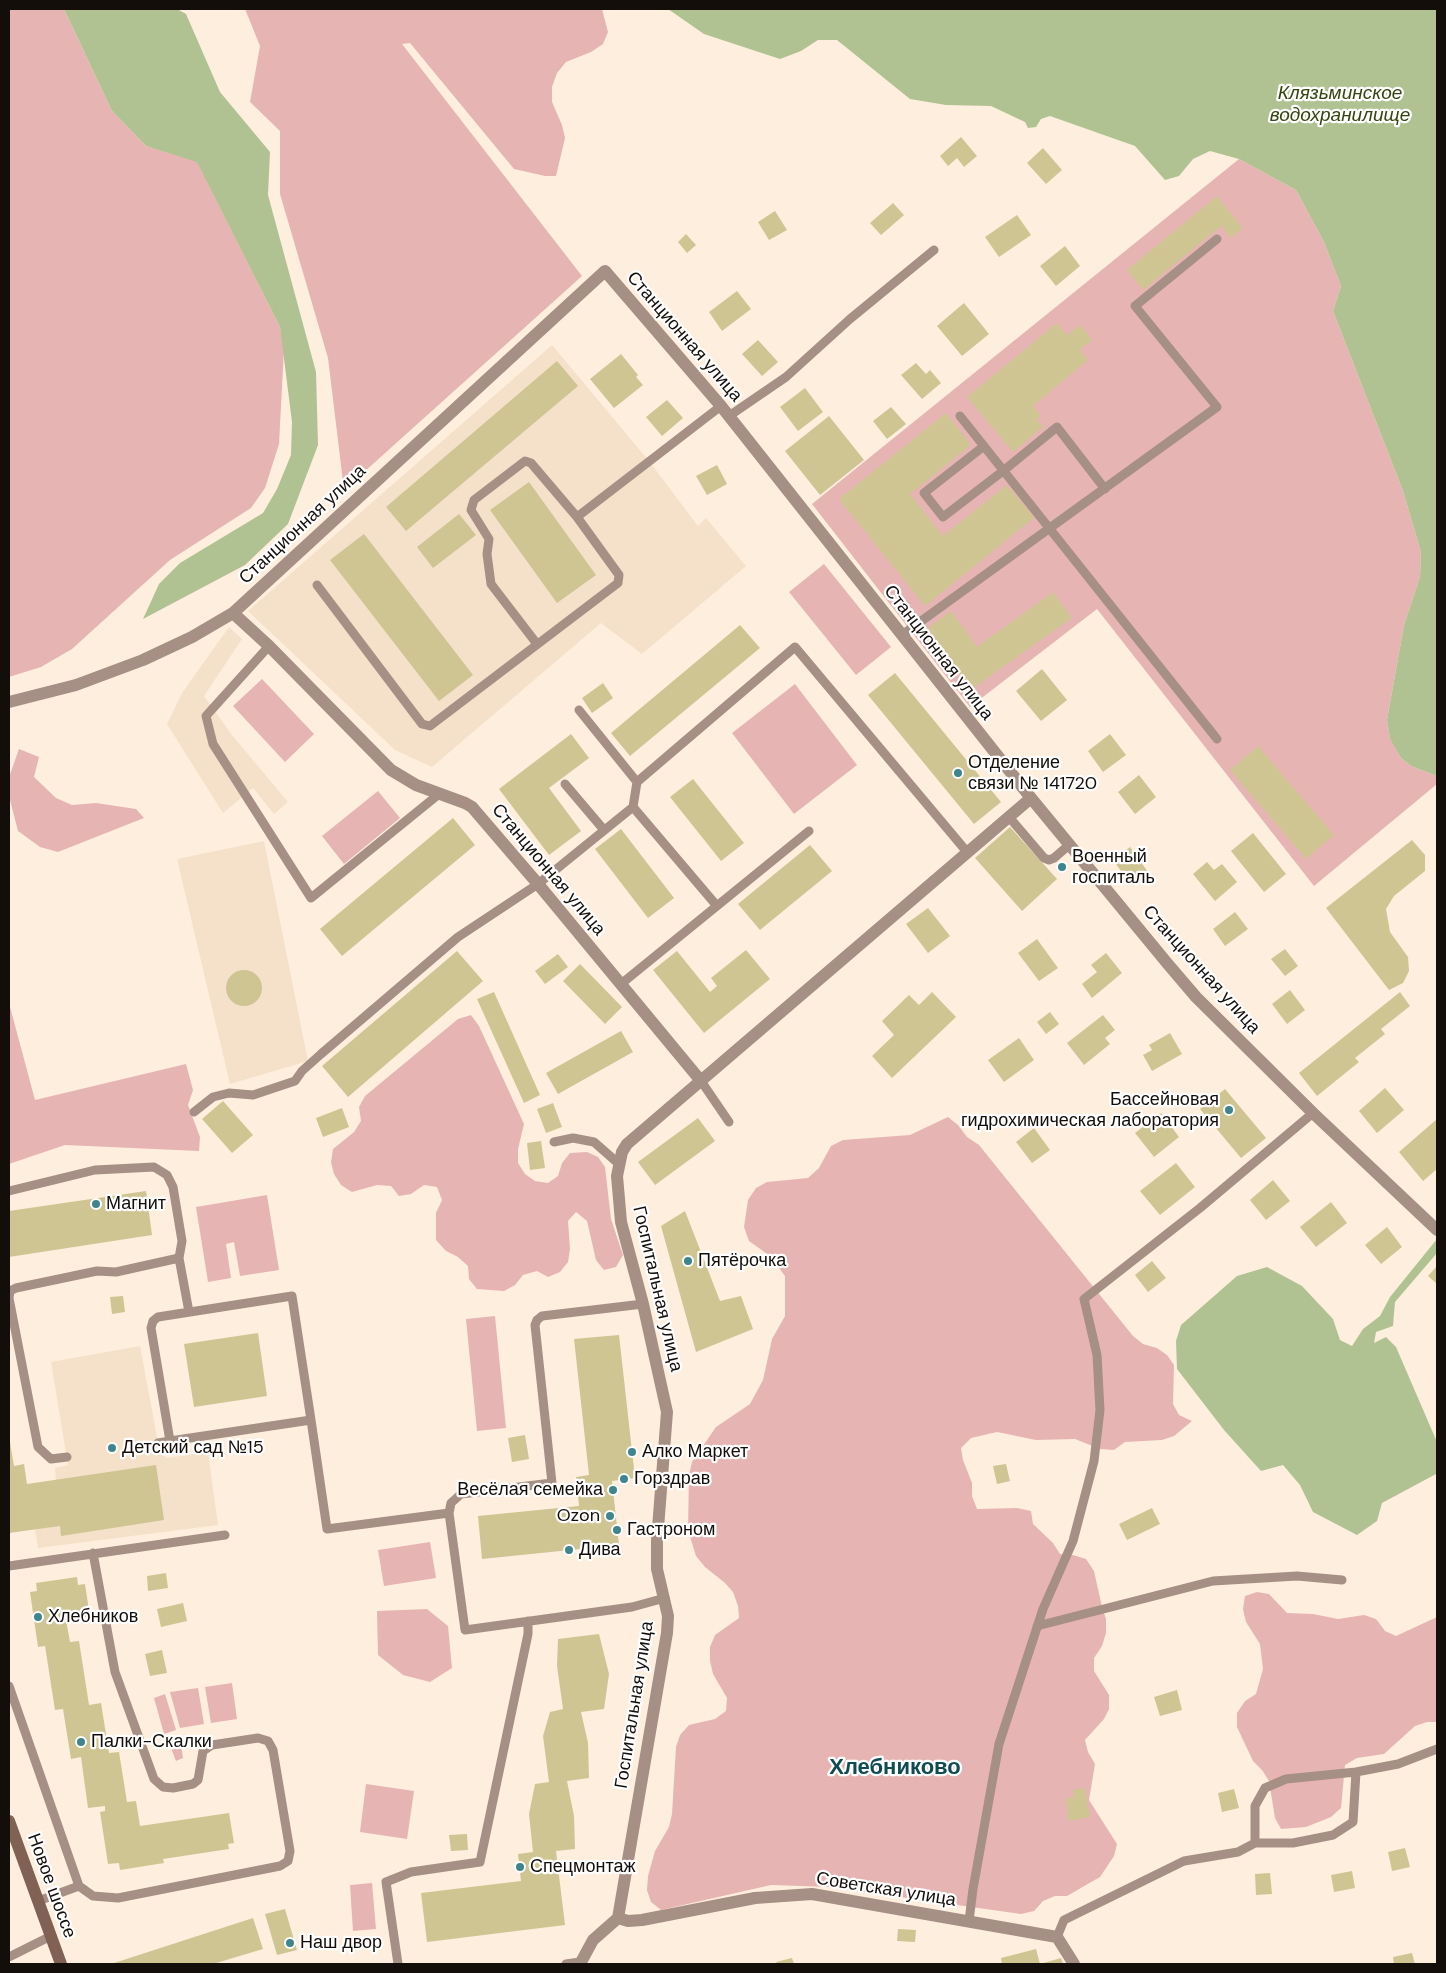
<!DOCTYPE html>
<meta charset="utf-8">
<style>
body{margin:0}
#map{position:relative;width:1446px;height:1973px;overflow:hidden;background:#feeedd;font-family:"DM Sans",sans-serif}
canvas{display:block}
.frame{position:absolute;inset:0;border:10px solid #130e09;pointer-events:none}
</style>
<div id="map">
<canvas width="1446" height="1973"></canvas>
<div class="frame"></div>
</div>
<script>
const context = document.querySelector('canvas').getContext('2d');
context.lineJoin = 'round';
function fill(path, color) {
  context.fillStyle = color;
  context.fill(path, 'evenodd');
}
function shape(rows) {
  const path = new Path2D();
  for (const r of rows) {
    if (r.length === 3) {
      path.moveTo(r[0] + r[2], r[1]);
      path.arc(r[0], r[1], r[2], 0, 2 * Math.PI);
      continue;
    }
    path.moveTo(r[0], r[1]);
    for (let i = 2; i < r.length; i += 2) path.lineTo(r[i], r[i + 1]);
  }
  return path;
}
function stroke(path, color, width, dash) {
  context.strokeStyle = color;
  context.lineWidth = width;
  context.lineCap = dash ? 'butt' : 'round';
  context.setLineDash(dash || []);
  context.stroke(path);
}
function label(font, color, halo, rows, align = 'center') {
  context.font = font + ' "DM Sans",sans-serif';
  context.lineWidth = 4.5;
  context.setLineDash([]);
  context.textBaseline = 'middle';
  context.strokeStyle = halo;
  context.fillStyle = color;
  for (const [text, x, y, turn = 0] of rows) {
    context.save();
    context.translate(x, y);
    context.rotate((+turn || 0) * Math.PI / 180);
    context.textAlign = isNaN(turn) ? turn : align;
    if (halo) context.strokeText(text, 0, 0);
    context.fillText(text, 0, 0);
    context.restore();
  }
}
fill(shape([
 [552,345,649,461,698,526,706,518,746,566,642,654,601,623,432,767,395,750,248,611],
 [229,627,242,639,204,696,232,735,288,802,274,814,253,788,223,813,167,724,182,693],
 [264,841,308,1061,230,1084,177,859],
 [140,1346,160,1453,167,1458,208,1452,218,1525,38,1548,35,1530,42,1528,56,1480,55,1468,68,1465,51,1362]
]), '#f5e1c9');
fill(shape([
 [9,9,64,9,112,111,146,146,197,161,280,327,284,349,279,444,265,488,251,508,170,560,72,649,41,667,9,677],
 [245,9,602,9,608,32,603,44,591,52,566,62,557,73,552,87,552,102,562,125,565,138,556,176,545,176,514,169,410,43,402,44,582,276,344,490,328,358,280,194,280,131,250,102,260,46],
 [1239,159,1296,190,1324,242,1341,286,1333,311,1403,491,1421,552,1420,577,1404,625,1387,720,1390,738,1401,758,1411,766,1437,776,1437,784,1314,886,1097,609,970,707,812,504],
 [824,564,891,647,856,675,789,592],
 [262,679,314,734,285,762,233,706],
 [795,684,857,765,794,814,732,733],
 [19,749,39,757,34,777,56,798,72,805,96,803,136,809,144,818,58,852,40,847,18,831,9,796,9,777],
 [378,791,400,818,344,864,322,836],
 [9,1003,35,1100,186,1064,193,1090,188,1105,200,1137,199,1151,65,1145,9,1164],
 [471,1015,479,1026,524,1124,518,1149,518,1163,525,1174,535,1181,548,1183,558,1176,562,1163,570,1153,587,1152,598,1157,605,1167,611,1219,623,1255,616,1267,604,1270,596,1260,587,1221,576,1212,568,1221,570,1249,568,1262,560,1272,548,1277,537,1271,523,1275,515,1285,504,1291,477,1289,469,1279,468,1266,458,1257,446,1251,436,1240,436,1213,442,1200,437,1187,424,1185,411,1194,399,1196,391,1186,377,1185,352,1192,341,1185,334,1174,331,1162,333,1149,354,1132,361,1121,359,1107,365,1096,458,1019],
 [948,1117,958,1125,967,1137,979,1145,1133,1336,1143,1344,1157,1348,1167,1355,1174,1365,1173,1404,1179,1415,1192,1421,1174,1436,1162,1440,1125,1442,1114,1450,1100,1449,1075,1439,1036,1440,997,1432,971,1438,961,1448,963,1460,972,1483,972,1496,977,1509,1017,1508,1031,1511,1033,1524,1053,1543,1060,1554,1073,1555,1086,1559,1094,1571,1102,1607,1106,1619,1106,1633,1102,1646,1094,1658,1094,1671,1109,1695,1109,1709,1104,1719,1085,1740,1088,1752,1095,1764,1089,1800,1117,1844,1114,1856,1100,1877,1067,1896,1055,1896,1043,1901,1034,1911,1021,1914,829,1887,771,1885,661,1910,651,1902,647,1890,648,1876,655,1851,669,1827,672,1814,676,1747,680,1735,689,1725,715,1719,726,1711,727,1698,713,1674,710,1661,710,1647,715,1635,739,1618,738,1606,733,1592,725,1583,705,1567,696,1556,688,1530,689,1475,692,1462,716,1427,750,1404,763,1380,772,1339,785,1316,785,1276,770,1256,749,1241,744,1227,748,1200,756,1188,767,1182,808,1178,819,1168,831,1146,843,1140,910,1135],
 [267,1195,279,1270,240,1276,234,1242,226,1244,231,1278,208,1282,196,1207],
 [495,1316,506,1428,477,1431,466,1319],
 [430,1542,436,1578,384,1586,378,1550],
 [1257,1592,1269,1594,1287,1613,1313,1614,1338,1619,1364,1615,1376,1619,1385,1631,1396,1636,1437,1617,1437,1722,1427,1722,1415,1726,1384,1754,1357,1758,1345,1765,1341,1808,1331,1817,1306,1827,1281,1829,1275,1818,1269,1781,1262,1770,1253,1761,1237,1727,1237,1713,1245,1701,1256,1694,1263,1669,1260,1644,1246,1622,1243,1609,1245,1596],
 [427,1609,448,1626,452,1668,430,1682,403,1675,378,1655,377,1611],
 [232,1683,237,1719,211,1723,205,1687],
 [198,1688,204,1724,180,1728,170,1692],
 [165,1694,176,1730,164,1734,154,1698],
 [180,1739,183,1758,176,1761,169,1743],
 [366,1784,414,1791,407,1839,360,1832],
 [372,1883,376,1929,353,1931,350,1885]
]), '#e7b4b4');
fill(shape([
 [64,9,177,9,186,14,220,92,270,152,268,195,316,372,318,445,288,524,245,565,143,619,159,584,180,563,263,513,277,489,291,455,292,422,280,327,197,162,146,146,112,111],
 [668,9,1437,9,1437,776,1411,766,1401,758,1390,739,1387,720,1404,625,1420,577,1421,552,1403,491,1333,311,1341,286,1324,242,1296,190,1239,159,1210,151,1193,159,1179,176,1165,180,1135,146,1050,116,1041,119,1036,127,1028,128,1025,122,991,106,946,105,910,99,837,40,818,40,801,51,780,59,704,34],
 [1437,1239,1437,1253,1395,1302,1393,1326,1376,1332,1374,1343,1386,1337,1396,1347,1437,1442,1437,1470,1436,1474,1382,1503,1377,1521,1357,1535,1313,1512,1300,1485,1283,1465,1261,1471,1224,1430,1177,1369,1176,1341,1181,1325,1237,1276,1267,1267,1302,1286,1333,1319,1340,1340,1352,1346,1363,1329,1380,1316,1390,1297]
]), '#b0c292');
fill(shape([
 [961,137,977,156,964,167,957,158,948,166,940,156],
 [1043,148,1062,170,1046,184,1027,163],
 [1217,196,1243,228,1231,238,1221,226,1143,290,1127,270],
 [893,203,904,215,881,235,870,223],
 [775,211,787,230,769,240,758,222],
 [1017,215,1031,235,999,257,985,237],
 [686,234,696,245,687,253,678,242],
 [1065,246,1080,266,1056,286,1040,266],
 [737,291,751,309,722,331,709,312],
 [964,303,989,334,962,356,937,326],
 [1057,323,1067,335,1080,325,1092,340,1080,350,1088,360,1033,406,1041,416,1037,419,1043,427,1013,452,967,397],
 [758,340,778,362,762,376,742,354],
 [621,354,638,375,636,377,643,385,614,408,590,379],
 [557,361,578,386,406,531,386,507],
 [916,363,926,374,930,370,941,383,922,399,901,375],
 [805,388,823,412,798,431,780,407],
 [667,400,683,418,662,436,646,417],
 [891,407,906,424,887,439,873,421],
 [946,413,971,445,910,494,943,536,1007,485,1034,518,925,606,839,499],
 [829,416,864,460,820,495,785,451],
 [717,465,727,484,707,495,696,476],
 [529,482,596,575,557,603,490,510],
 [459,514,476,535,433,568,417,547],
 [364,534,473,675,439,701,330,560],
 [1053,592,1072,618,972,689,928,628,951,611,977,647],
 [740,625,760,648,630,756,611,733],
 [1042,669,1067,700,1041,721,1016,691],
 [895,673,1001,802,974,824,868,695],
 [603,683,613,698,592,713,582,698],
 [571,734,589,758,549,788,581,831,549,855,499,789],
 [1110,734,1126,755,1103,772,1088,751],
 [1258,746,1334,835,1306,859,1230,770],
 [1139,775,1156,797,1135,814,1118,792],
 [693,779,744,843,721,861,670,797],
 [453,818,475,845,342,956,320,929],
 [1010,827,1057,879,1022,911,975,858],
 [621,829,674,898,648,918,595,849],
 [1253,833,1286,874,1264,892,1231,851],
 [1412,840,1425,855,1425,871,1394,896,1386,909,1390,932,1408,957,1409,971,1403,983,1389,990,1326,908],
 [810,845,832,871,760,930,738,904],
 [1130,847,1148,872,1131,885,1113,860],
 [1207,862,1214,870,1222,864,1237,882,1215,901,1193,874],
 [928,908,950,936,928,953,906,924],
 [1235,912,1248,929,1225,946,1213,929],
 [1037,939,1058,968,1039,981,1018,953],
 [1285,949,1298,966,1285,976,1271,959],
 [746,950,770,979,704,1033,653,970,677,951,710,992,717,986,711,978],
 [457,951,483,981,348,1097,322,1066],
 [1106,953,1122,973,1092,998,1082,984,1097,972,1091,965],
 [558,954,568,967,545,984,535,971],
 [580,964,622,1007,605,1024,563,981],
 [244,988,18],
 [1290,990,1305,1010,1287,1024,1272,1004],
 [494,992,540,1095,524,1103,477,999],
 [932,992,956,1017,892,1078,872,1056,894,1035,882,1021,909,995,919,1005],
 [1400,992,1410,1006,1381,1029,1385,1034,1355,1058,1359,1062,1317,1096,1299,1073],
 [1050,1012,1059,1024,1046,1034,1037,1022],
 [1103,1015,1115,1030,1105,1038,1110,1044,1084,1065,1067,1043],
 [621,1031,633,1052,558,1094,546,1073],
 [1170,1033,1182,1054,1152,1071,1143,1055,1152,1050,1149,1045],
 [1019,1038,1034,1060,1004,1082,988,1060],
 [1385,1088,1404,1110,1377,1133,1359,1111],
 [1225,1089,1266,1138,1241,1158,1200,1109],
 [223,1101,253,1135,232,1153,202,1119],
 [553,1103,562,1127,546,1133,537,1109],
 [342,1108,349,1127,323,1137,316,1118],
 [1161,1113,1179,1137,1154,1157,1135,1133],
 [698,1118,715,1141,655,1185,638,1162],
 [1437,1119,1437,1169,1423,1181,1399,1152],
 [1034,1128,1050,1150,1032,1163,1016,1142],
 [541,1141,545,1168,530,1170,527,1143],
 [1176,1163,1195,1187,1160,1215,1140,1191],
 [1273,1180,1290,1201,1266,1220,1250,1200],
 [146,1191,152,1235,9,1257,9,1211],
 [1331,1202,1347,1223,1316,1247,1300,1227],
 [685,1211,720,1301,741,1296,753,1329,696,1352,661,1226],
 [1387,1227,1402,1247,1381,1264,1365,1245],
 [1152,1261,1166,1278,1148,1292,1135,1275],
 [1437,1266,1437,1284,1428,1276],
 [123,1296,125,1312,112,1314,110,1297],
 [258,1333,267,1396,194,1407,184,1344],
 [619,1335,635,1478,612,1481,619,1545,482,1559,478,1516,579,1506,576,1477,589,1475,574,1339],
 [525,1435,529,1459,512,1462,508,1438],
 [9,1436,14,1466,24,1464,27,1484,156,1465,164,1520,61,1536,60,1526,9,1533],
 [1006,1464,1010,1481,997,1484,993,1466],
 [1152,1508,1160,1524,1127,1540,1119,1524],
 [166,1573,168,1588,148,1591,147,1576],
 [77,1577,78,1585,85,1584,90,1617,66,1620,70,1642,79,1641,89,1705,101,1703,109,1753,119,1752,127,1802,136,1801,140,1826,229,1813,234,1843,228,1844,229,1849,163,1859,164,1863,120,1870,119,1863,108,1864,100,1812,105,1811,105,1806,88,1808,81,1757,71,1759,63,1709,55,1710,45,1646,38,1647,30,1592,37,1591,36,1583],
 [183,1603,187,1621,161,1627,157,1609],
 [599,1634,609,1674,604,1709,581,1712,588,1743,589,1778,567,1781,574,1816,575,1849,556,1851,565,1925,427,1942,421,1893,521,1881,518,1854,533,1852,529,1814,535,1784,549,1782,543,1736,550,1712,563,1709,557,1666,558,1639],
 [162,1650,167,1673,150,1676,145,1654],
 [1177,1690,1182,1710,1160,1716,1154,1697],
 [1085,1788,1090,1817,1069,1821,1065,1799,1074,1797,1073,1790],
 [1234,1789,1239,1808,1222,1812,1218,1793],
 [467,1834,468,1850,451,1851,449,1835],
 [1405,1848,1410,1867,1392,1871,1388,1852],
 [1352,1871,1355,1888,1334,1892,1331,1875],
 [1270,1873,1272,1894,1256,1895,1255,1874],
 [285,1909,297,1950,277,1955,265,1914],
 [253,1918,263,1949,213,1964,111,1964],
 [898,1929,916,1930,915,1942,897,1941],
 [1036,1949,1040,1964,1061,1958,1063,1964,1002,1964,1001,1958],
 [1412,1953,1415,1964,1394,1964,1393,1957],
 [792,1958,794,1964,777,1964,776,1962]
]), '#cfc592');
stroke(shape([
 [729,416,786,377,850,319,934,250],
 [960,416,1217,739],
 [984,446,924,493,943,517,1003,471,1057,427,1105,489],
 [317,585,422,724,430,726,618,583,619,575,577,517,721,406],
 [902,635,1217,407,1135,306,1217,239],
 [537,644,491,584,487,554,489,539,471,510,474,500,525,461,531,463,577,517],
 [269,646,206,716,213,744,311,898,439,794],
 [579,710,637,782],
 [565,784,604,830],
 [1009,817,1044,858,1049,860,1054,858,1069,845],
 [717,906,633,807,637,782,795,647,967,852],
 [621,984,809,831],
 [701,1081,729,1122],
 [194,1112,213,1097,229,1093,253,1095,295,1081,302,1071,321,1054,458,937,538,884,633,807],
 [554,1142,573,1138,594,1142,619,1164],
 [9,1191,95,1170,154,1167,167,1175,173,1187,182,1241,179,1258,189,1312],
 [643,1304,542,1316,537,1320,535,1325,552,1483,461,1494,451,1503,449,1513,465,1630,632,1607,665,1598],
 [311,1420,170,1441,151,1328,153,1321,158,1317,292,1296,311,1420,327,1529,449,1513],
 [158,1443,170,1441],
 [67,1457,51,1459,38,1447,9,1298,10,1291,16,1288,97,1271,116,1272,179,1258],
 [9,1566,225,1535],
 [1037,1626,1213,1581,1297,1576,1342,1580],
 [9,1686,79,1886],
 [1356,1772,1398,1764,1437,1749],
 [38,1901,79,1886,93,1896,118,1898,280,1866,288,1861,290,1851,273,1750,268,1741,258,1738,212,1745,203,1751,198,1780,193,1784,173,1788,163,1787,154,1779,115,1672,93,1553],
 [969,1921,973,1889,999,1744,1043,1609,1073,1541,1094,1461,1100,1410,1097,1355,1084,1299,1200,1208,1313,1113],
 [1057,1937,1064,1920,1184,1861,1238,1852,1255,1843,1255,1806,1265,1788,1286,1779,1356,1772,1353,1822,1333,1835,1293,1843,1255,1843],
 [9,1957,51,1936],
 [398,1964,386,1882,411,1872,480,1862,528,1634,528,1621],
 [566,1964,580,1962]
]), '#a68f85', 9);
stroke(shape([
 [233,613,269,646,391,770,416,785,465,803,472,807,538,884,701,1081],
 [9,702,76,685,143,660,192,637,233,613,605,271,721,406,1031,798,1167,963,1196,997,1313,1113,1437,1230],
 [618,1918,628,1921,642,1920,755,1898,812,1894,1057,1937,1074,1964],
 [580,1964,593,1940,618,1918,667,1633,668,1616,657,1569,657,1541,667,1412,643,1304,621,1222,617,1176,622,1152,627,1144,1031,798]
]), '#a68f85', 12);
stroke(shape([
 [9,1821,61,1964]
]), '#806153', 12);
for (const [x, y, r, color] of [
 [958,773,5,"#3e858d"],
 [1062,867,5,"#3e858d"],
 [1229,1110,5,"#3e858d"],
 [96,1204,5,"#3e858d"],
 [688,1261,5,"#3e858d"],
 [112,1448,5,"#3e858d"],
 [632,1452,5,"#3e858d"],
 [624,1479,5,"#3e858d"],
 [613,1490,5,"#3e858d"],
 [610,1516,5,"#3e858d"],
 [617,1530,5,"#3e858d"],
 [569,1550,5,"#3e858d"],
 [38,1617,5,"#3e858d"],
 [81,1742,5,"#3e858d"],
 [520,1867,5,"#3e858d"],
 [290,1943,5,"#3e858d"]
]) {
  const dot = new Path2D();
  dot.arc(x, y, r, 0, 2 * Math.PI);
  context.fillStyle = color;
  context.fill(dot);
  stroke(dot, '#fefefe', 2);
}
label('18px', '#130e09', '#fefefe', [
 ["Станционная улица",684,337,49],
 ["Станционная улица",303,525,-43],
 ["Станционная улица",938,653,52],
 ["Станционная улица",548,870,50],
 ["Станционная улица",1201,970,48],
 ["Госпитальная улица",657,1289,77],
 ["Госпитальная улица",635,1705,-81],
 ["Новое шоссе",51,1886,70],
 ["Советская улица",886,1890,9]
]);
label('18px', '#130e09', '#fefefe', [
 ["Отделение",968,763],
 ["связи № 141720",968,784],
 ["Военный",1072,857],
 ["госпиталь",1072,878],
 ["Бассейновая",1219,1100,"right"],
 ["гидрохимическая лаборатория",1219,1121,"right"],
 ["Магнит",106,1204],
 ["Пятёрочка",698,1261],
 ["Детский сад №15",122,1448],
 ["Алко Маркет",642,1452],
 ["Горздрав",634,1479],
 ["Весёлая семейка",603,1490,"right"],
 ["Ozon",600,1516,"right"],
 ["Гастроном",627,1530],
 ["Дива",579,1550],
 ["Хлебников",48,1617],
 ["Палки-Скалки",91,1742],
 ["Спецмонтаж",530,1867],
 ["Наш двор",300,1943]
], 'left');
label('italic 19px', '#354510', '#fefefe', [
 ["Клязьминское",1340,94],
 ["водохранилище",1340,116]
]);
label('bold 22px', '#0e4c52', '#fefefe', [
 ["Хлебниково",895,1768]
]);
</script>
